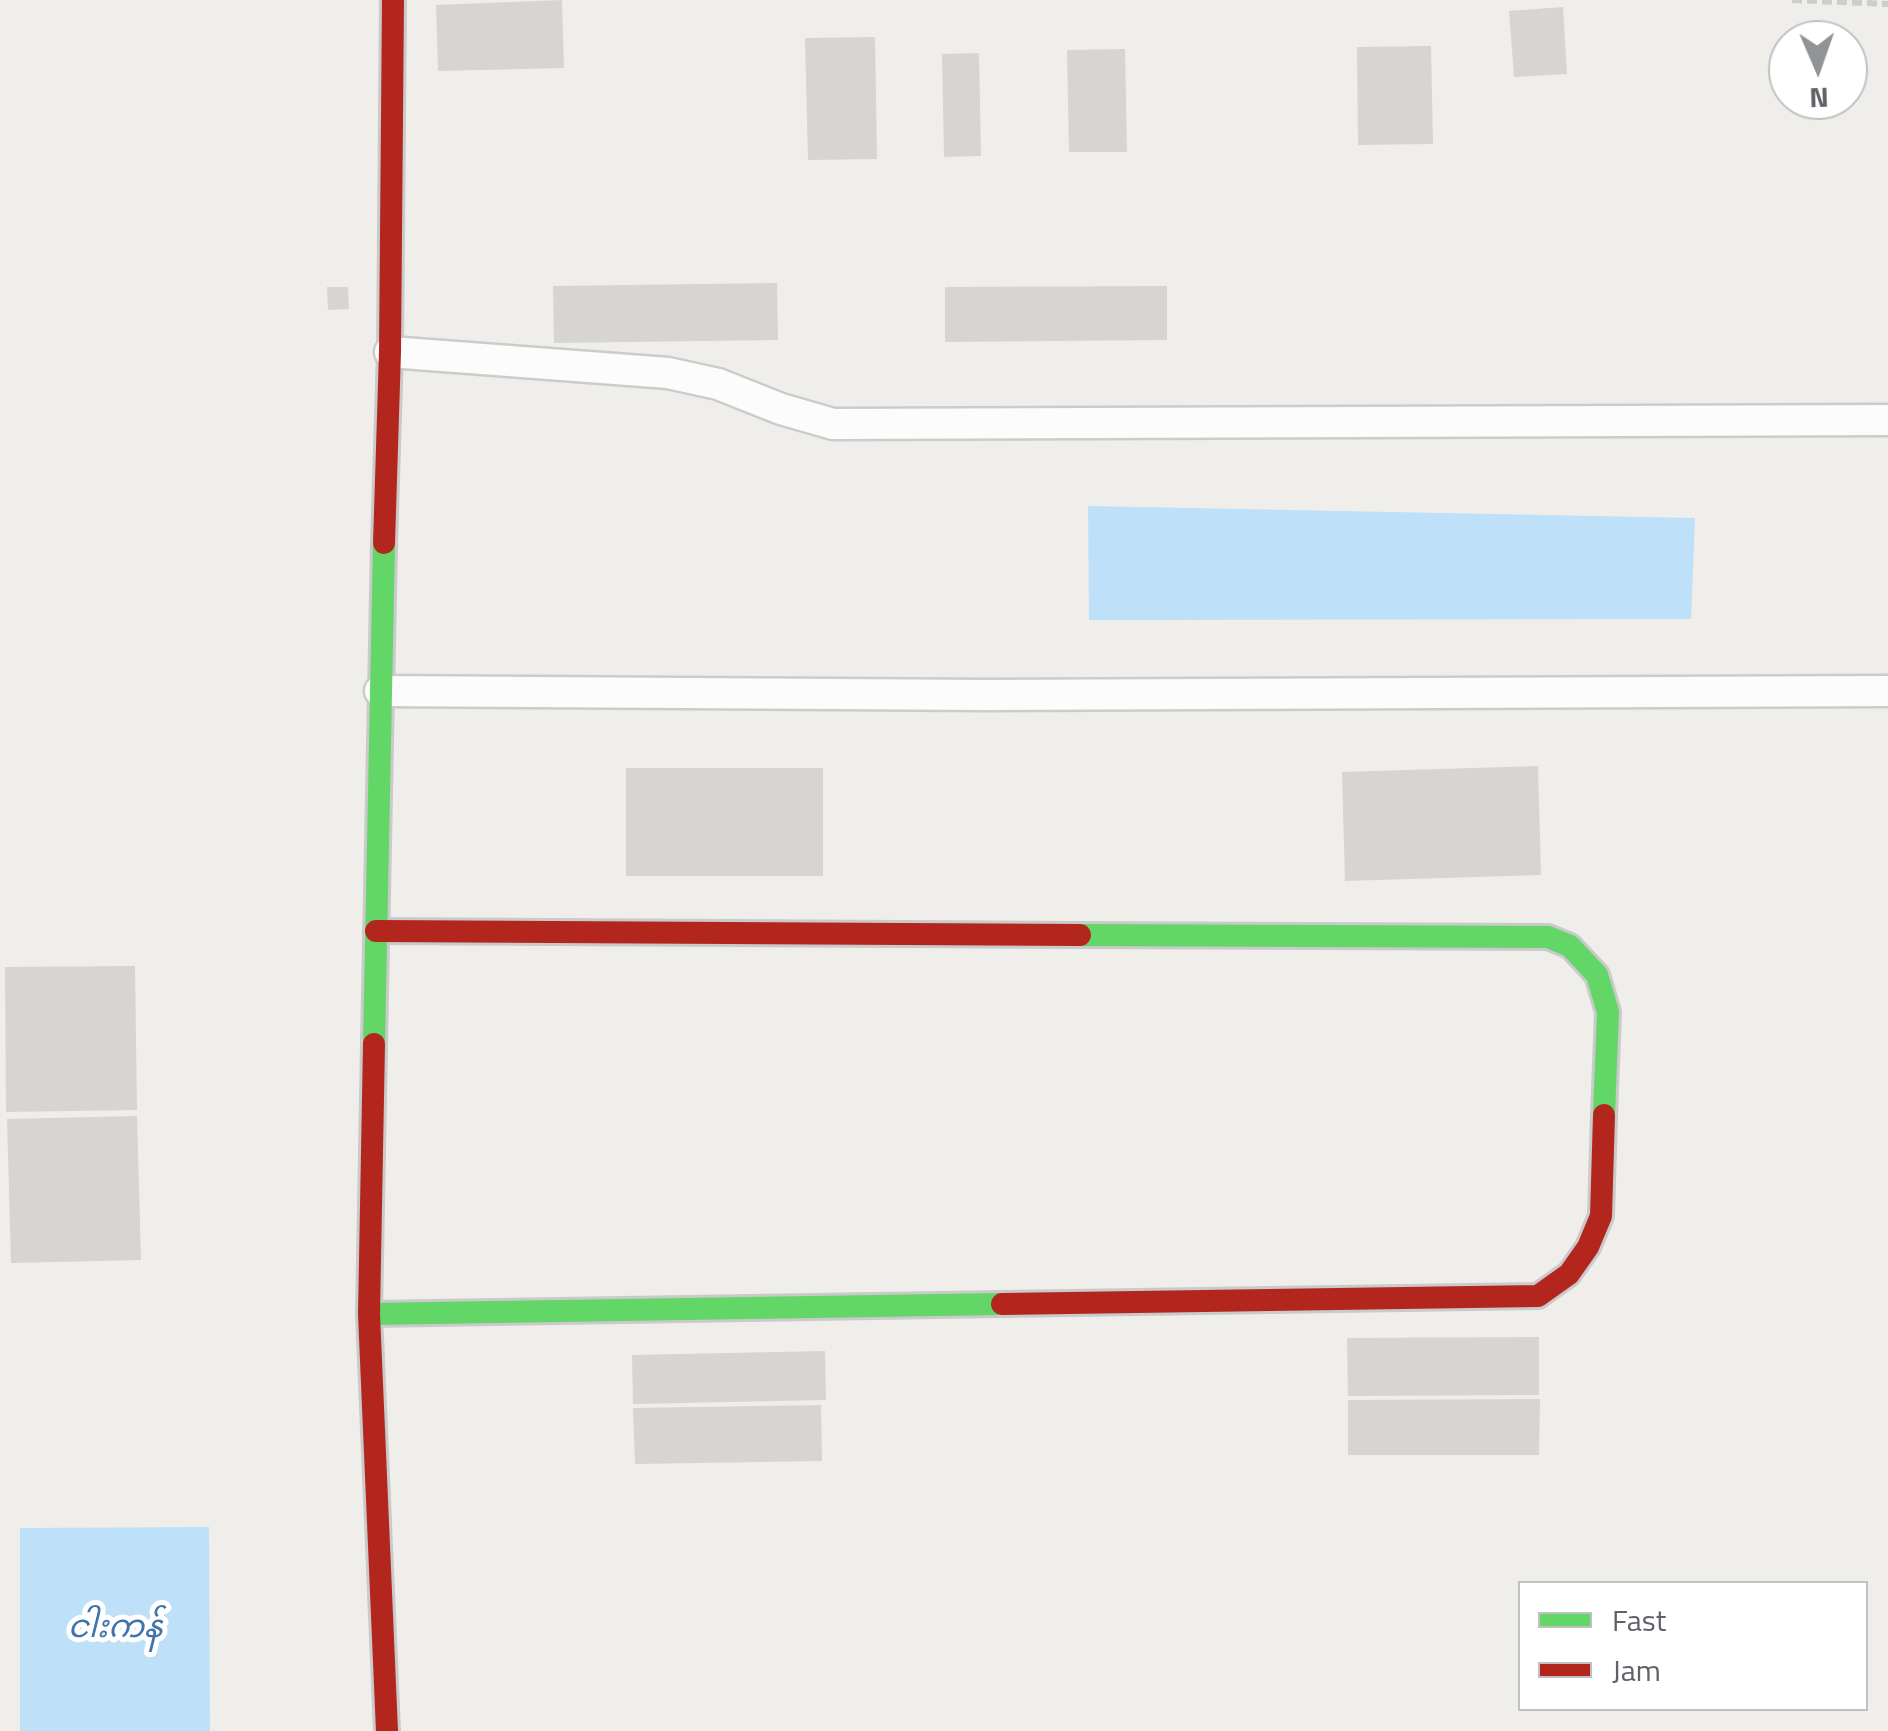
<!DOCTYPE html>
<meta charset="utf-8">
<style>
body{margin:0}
#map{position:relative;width:1888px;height:1731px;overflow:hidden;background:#efeeea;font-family:"Titillium Web",sans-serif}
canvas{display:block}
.legend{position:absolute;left:1518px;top:1581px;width:350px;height:130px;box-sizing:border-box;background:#fff;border:2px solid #bfc1c3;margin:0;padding:12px 18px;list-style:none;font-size:30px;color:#5f6368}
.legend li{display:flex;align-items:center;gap:20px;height:50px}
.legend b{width:50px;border:2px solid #bfc1c3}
.north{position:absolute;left:1768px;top:20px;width:100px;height:100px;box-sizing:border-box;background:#fff;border:2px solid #bfc1c3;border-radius:50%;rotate:178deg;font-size:28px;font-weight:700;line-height:40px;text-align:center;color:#5f6368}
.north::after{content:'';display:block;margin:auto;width:35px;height:45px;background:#919496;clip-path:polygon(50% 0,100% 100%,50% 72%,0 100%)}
</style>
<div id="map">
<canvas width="1888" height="1731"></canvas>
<ul class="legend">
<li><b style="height:12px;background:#63d668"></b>Fast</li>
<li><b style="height:12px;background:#b3261e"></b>Jam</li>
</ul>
<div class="north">N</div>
</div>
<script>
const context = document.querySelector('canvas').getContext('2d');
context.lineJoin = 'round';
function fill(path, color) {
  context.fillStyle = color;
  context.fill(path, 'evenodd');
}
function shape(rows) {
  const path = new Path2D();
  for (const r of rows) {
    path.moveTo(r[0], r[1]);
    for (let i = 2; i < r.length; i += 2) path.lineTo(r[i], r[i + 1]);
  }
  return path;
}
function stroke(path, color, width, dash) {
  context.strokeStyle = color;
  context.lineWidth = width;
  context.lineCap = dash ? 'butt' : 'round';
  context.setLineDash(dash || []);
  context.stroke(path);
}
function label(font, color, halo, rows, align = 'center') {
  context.font = font + ' "Titillium Web","Noto Sans Myanmar",sans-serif';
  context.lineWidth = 10;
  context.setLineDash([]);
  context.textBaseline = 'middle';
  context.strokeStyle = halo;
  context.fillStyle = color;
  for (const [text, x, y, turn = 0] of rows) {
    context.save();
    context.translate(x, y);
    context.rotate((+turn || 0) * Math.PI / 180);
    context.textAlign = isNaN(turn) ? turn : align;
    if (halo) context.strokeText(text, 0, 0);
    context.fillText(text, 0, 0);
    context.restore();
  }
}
fill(shape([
 [1088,506,1695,518,1691,619,1089,620],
 [209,1527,210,1731,20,1731,20,1528]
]), '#bfe0f9');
fill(shape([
 [562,0,564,68,438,71,436,5],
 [1563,7,1567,74,1514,77,1509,11],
 [875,37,877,159,808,160,805,38],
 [1431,46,1433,144,1358,145,1357,47],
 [1125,49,1127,152,1069,152,1067,50],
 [979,53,981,156,944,157,942,54],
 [777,283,778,340,554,343,553,286],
 [1167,286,1167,340,945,342,945,287],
 [327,287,348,287,349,309,328,310],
 [1538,766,1541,875,1345,881,1342,772],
 [626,768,823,768,823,876,626,876],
 [135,966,137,1110,6,1112,5,967],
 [137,1116,141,1260,11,1263,7,1119],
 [1539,1337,1539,1395,1348,1396,1347,1338],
 [825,1351,826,1400,633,1404,632,1355],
 [1540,1399,1539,1455,1348,1455,1348,1400],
 [821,1405,822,1461,635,1464,633,1408]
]), '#d6d5d3');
const street = shape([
 [390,352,668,373,718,384,781,409,833,424,1888,420],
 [380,691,986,695,1888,691]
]);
const fast = shape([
 [1080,935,1548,937,1570,946,1597,975,1608,1012,1604,1115],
 [374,1044,384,543],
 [369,1314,1002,1304]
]);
const jam = shape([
 [384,543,390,352,393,0],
 [376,931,1080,935],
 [374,1044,369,1314,387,1731],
 [1002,1304,1538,1296,1569,1274,1588,1247,1601,1216,1604,1115]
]);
stroke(street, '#cbcccc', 35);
stroke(fast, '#cacacb', 28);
stroke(jam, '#cacacb', 28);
stroke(shape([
 [1792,0,1888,4]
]), '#cacfcc', 6, [10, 5]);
stroke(street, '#fdfcfc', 30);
stroke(fast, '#63d668', 22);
stroke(jam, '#b3261e', 22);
label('italic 32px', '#4174aa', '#fff', [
 ["ငါးကန်",115,1629]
]);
</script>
